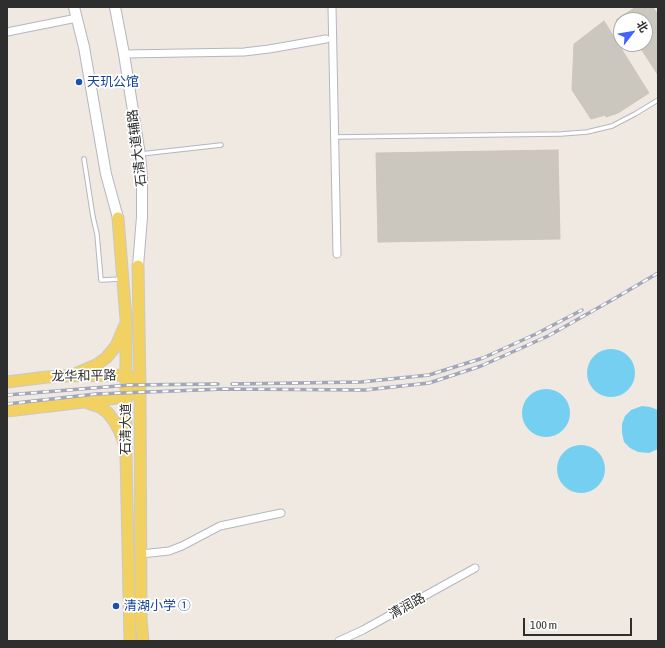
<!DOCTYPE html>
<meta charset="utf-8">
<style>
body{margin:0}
#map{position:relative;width:665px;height:648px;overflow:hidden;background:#efe9e1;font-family:"Asap Condensed","Noto Sans SC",sans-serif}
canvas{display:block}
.frame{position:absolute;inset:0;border:8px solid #2e2e2e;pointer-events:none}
.north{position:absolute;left:613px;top:12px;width:40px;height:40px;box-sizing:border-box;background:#fff;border:1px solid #ababab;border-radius:50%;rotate:59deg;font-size:11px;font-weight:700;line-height:16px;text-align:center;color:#2e2e2e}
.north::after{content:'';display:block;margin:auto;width:14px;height:18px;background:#4264fb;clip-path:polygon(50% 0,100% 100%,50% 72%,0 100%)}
.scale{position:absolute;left:523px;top:618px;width:109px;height:18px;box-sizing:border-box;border:2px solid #2e2e2e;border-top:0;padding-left:5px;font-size:12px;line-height:14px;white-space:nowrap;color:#2e2e2e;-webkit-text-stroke:3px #fff;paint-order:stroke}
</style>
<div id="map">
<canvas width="665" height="648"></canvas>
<div class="frame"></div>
<div class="north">北</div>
<div class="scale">100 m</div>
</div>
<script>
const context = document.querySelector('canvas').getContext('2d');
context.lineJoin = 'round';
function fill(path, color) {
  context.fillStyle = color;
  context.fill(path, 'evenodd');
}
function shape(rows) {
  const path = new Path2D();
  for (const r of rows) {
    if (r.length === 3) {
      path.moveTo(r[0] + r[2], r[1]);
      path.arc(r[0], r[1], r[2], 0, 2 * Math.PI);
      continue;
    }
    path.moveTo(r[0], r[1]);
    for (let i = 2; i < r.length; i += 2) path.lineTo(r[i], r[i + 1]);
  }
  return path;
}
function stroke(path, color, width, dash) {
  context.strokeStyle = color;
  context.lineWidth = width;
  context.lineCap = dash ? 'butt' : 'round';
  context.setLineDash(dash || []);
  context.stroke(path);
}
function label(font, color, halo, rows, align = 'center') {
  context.font = font + ' "Asap Condensed","Noto Sans SC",sans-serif';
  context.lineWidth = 3.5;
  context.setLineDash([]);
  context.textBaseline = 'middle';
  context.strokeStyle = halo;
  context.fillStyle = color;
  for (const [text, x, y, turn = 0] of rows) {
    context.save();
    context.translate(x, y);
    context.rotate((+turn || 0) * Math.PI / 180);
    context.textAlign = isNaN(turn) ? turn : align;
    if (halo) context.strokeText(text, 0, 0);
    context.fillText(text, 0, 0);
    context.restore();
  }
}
fill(shape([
 [611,373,24],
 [546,413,24],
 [642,406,650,407,658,410,658,449,649,453,638,452,630,448,624,442,622,433,622,424,625,416,631,410],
 [581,469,24]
]), '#75cff0');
const building = shape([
 [636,7,653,7,658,15,658,75,638,44,645,44,645,20,616,20,636,7],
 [604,21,649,93,618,113,606,117,605,115,591,119,572,90,574,44,604,21],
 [558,150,560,239,378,242,376,153,558,150]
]);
fill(building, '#cbc7bf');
stroke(building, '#cbc5ba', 1);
const lane = shape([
 [335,137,561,134,587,132,612,126,635,114,658,100],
 [141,154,221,145],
 [84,159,93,217,97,234,101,280,122,279]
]);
const street = shape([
 [332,7,337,254],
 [7,32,77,18],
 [124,54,244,52,269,49,326,39],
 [141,554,169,551,182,546,220,526,281,513],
 [339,641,363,630,475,568]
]);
const secondary = shape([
 [74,7,84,47,106,174,118,218],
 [115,7,124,54,140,155,142,177,142,217,138,266]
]);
const primary = shape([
 [118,218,126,319,126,455,130,641],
 [138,266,140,387,141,619,143,641],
 [77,373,96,365,106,358,116,346,122,332,124,327],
 [7,382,47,377,66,376,126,375,133,379],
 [88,403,100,407,108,413,114,421,120,432,124,443],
 [7,411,126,397,133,393]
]);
stroke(lane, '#b4b7c1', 5.5);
stroke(street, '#b4b7c1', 9);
stroke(secondary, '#b4b7c1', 12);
stroke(primary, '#c9c9c9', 13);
stroke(lane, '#fff', 3.5);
stroke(street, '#fff', 7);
stroke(secondary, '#fff', 10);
stroke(primary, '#f2d163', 11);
const rail = shape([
 [232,384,361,382,429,375,483,358,536,334,582,310],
 [7,395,130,385,218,384],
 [7,404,96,394,224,389,365,390,429,383,481,366,548,336,612,300,658,273]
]);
stroke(rail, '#a3a6b8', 3.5);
stroke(rail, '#fff', 2, [6]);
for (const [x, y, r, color] of [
 [79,82,4,"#1a4fb4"],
 [116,606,4,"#1a4fb4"]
]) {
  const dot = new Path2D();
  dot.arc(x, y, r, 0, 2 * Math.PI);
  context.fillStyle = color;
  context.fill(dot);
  stroke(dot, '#fff', 1.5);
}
label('13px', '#164399', '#fff', [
 ["天玑公馆",87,82],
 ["清湖小学 ①",124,606]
], 'left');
label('13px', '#2e2e2e', '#fff', [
 ["石清大道辅路",137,148,-97],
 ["龙华和平路",84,376,-1],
 ["石清大道",126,429,-90],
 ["清润路",407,606,-29]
]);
</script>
